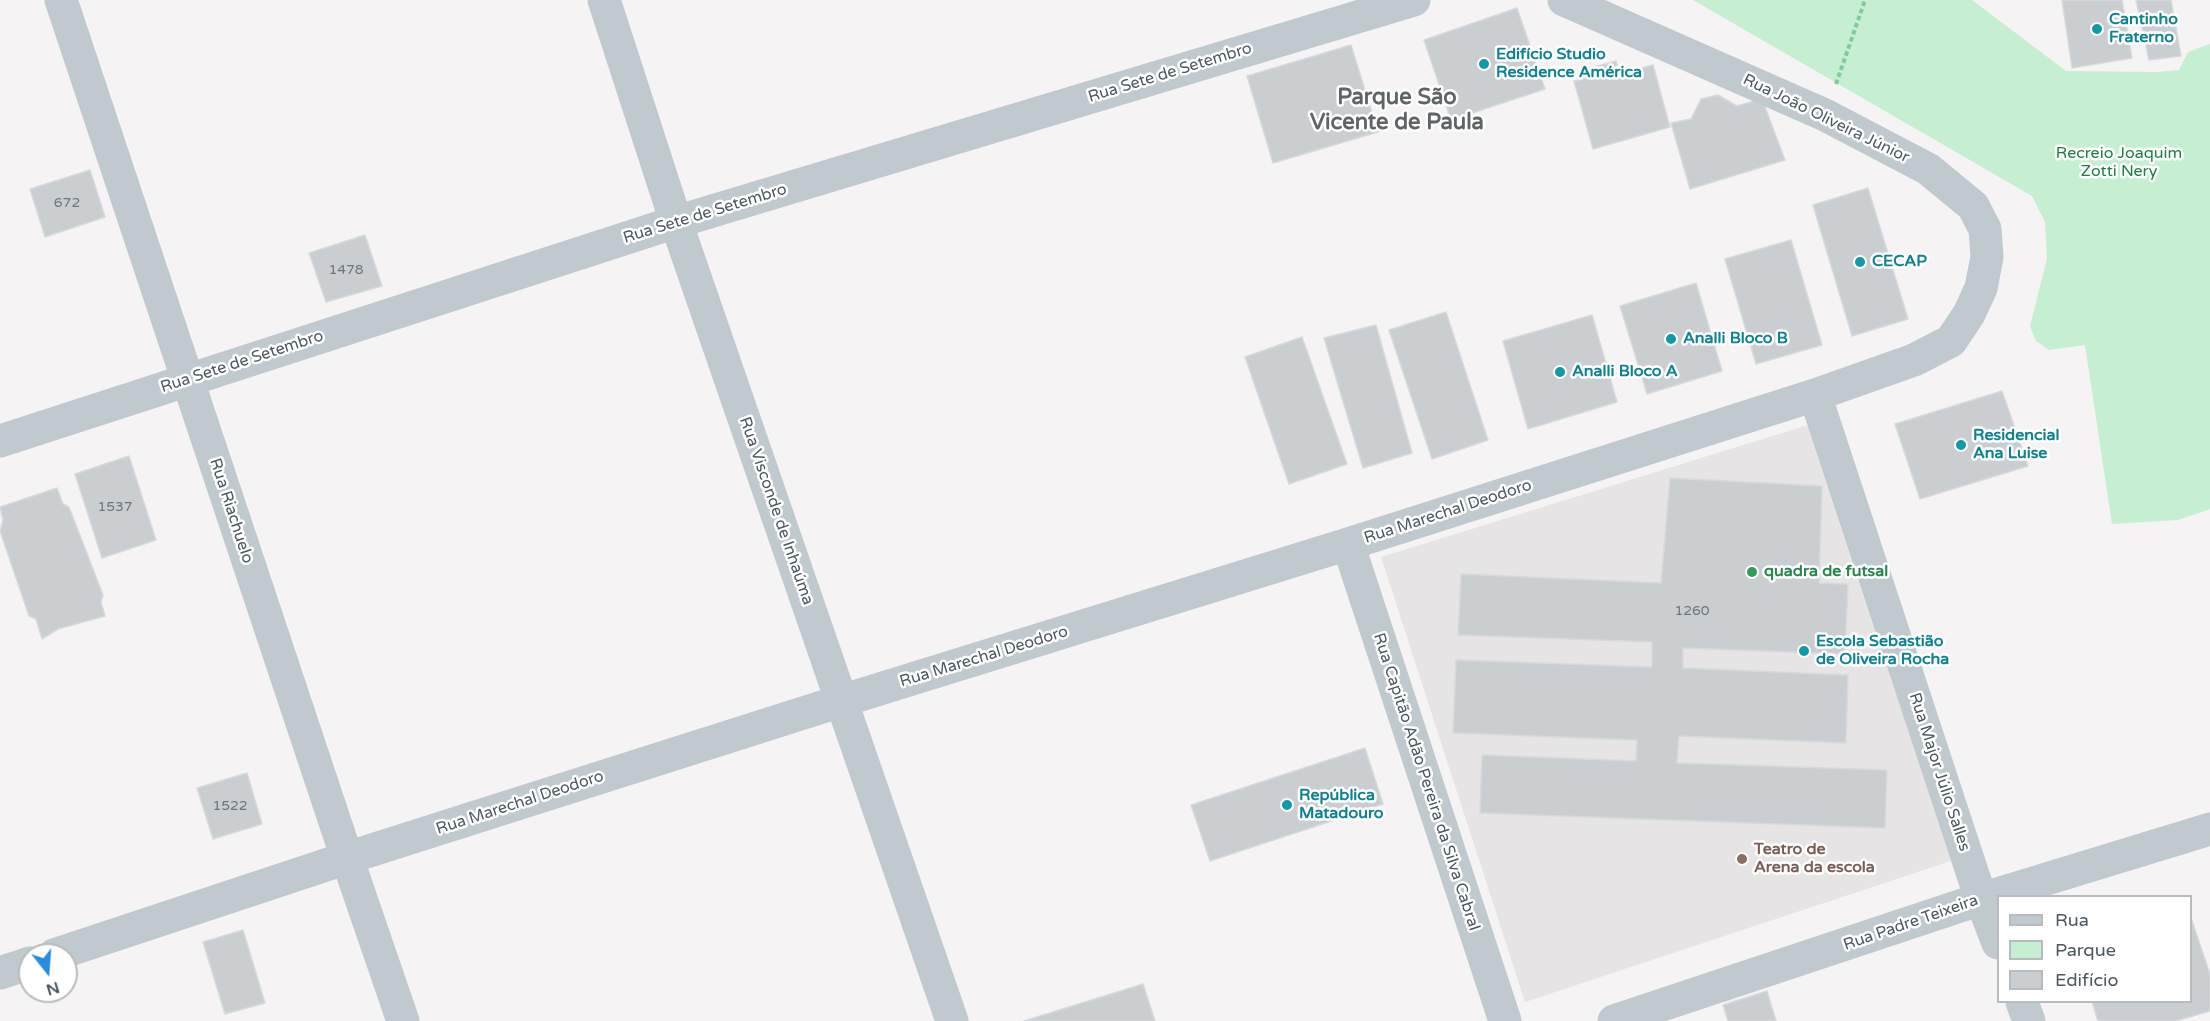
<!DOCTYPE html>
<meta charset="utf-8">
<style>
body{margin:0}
#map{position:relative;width:2210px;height:1021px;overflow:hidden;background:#f5f3f3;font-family:"Varela Round",sans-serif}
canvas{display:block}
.legend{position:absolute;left:1997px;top:895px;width:195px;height:108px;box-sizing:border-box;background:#fff;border:2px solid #b7bcbf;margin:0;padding:8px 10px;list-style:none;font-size:18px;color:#4b585f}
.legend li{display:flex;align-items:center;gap:12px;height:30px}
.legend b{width:30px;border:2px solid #b7bcbf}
.north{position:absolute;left:18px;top:943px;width:60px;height:60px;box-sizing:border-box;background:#fff;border:2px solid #b7bcbf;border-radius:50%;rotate:163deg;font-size:16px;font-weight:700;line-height:24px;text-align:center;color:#4b585f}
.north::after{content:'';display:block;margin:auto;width:21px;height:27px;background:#288dda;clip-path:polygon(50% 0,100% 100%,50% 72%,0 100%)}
</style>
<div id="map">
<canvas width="2210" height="1021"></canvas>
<ul class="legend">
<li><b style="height:8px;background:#bfc9ce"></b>Rua</li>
<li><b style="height:16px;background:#c6eed0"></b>Parque</li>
<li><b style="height:16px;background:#caced1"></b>Edifício</li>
</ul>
<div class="north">N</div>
</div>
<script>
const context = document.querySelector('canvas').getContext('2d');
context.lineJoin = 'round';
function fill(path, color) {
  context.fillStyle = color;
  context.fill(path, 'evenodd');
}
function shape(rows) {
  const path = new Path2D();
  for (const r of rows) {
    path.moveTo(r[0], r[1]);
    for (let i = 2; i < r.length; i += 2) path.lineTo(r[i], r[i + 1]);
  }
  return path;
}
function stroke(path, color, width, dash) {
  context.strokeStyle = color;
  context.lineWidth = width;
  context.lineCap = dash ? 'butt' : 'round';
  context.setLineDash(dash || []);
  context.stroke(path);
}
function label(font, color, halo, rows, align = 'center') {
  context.font = font + ' "Varela Round",sans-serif';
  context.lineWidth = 5;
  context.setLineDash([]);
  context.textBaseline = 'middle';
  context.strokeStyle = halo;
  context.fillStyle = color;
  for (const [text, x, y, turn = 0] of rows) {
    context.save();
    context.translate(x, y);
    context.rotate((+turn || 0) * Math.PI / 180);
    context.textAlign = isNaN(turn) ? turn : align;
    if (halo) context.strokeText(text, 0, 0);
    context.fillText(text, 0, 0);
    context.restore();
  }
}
fill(shape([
 [1808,425,1951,861,1525,1002,1381,557]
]), '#e6e4e4');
fill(shape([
 [1693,0,1972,0,2066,71,2157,72,2179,70,2188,52,2210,44,2210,509,2178,520,2112,524,2085,345,2049,350,2036,341,2030,326,2047,258,2045,222,2032,196]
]), '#c6eed0');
const building = shape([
 [2062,0,2122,0,2132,58,2072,68,2062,0],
 [2136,0,2171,0,2181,56,2149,60,2136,0],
 [1517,8,1545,89,1451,120,1424,40,1517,8],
 [1351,45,1378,132,1273,163,1247,76,1351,45],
 [1616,61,1620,74,1653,65,1670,127,1593,149,1574,81,1587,78,1591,68,1616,61],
 [1718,95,1737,106,1762,99,1785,160,1690,189,1671,123,1691,119,1701,99,1718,95],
 [90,170,105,217,45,237,30,189,90,170],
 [1868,188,1908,319,1852,336,1813,205,1868,188],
 [365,235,382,286,326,302,309,253,365,235],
 [1791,240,1822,345,1756,364,1725,259,1791,240],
 [1696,283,1722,371,1647,394,1620,306,1696,283],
 [1446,312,1488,440,1432,459,1389,330,1446,312],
 [1592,315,1617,402,1528,429,1503,341,1592,315],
 [1376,325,1412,453,1363,468,1324,338,1376,325],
 [1302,337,1347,464,1289,484,1245,357,1302,337],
 [2002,391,2028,466,1920,499,1895,424,2002,391],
 [129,456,156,540,102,558,75,474,129,456],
 [1670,478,1822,486,1819,583,1848,584,1845,654,1683,648,1683,668,1848,675,1846,743,1679,736,1677,763,1887,770,1885,828,1480,813,1482,755,1636,761,1637,740,1453,733,1456,660,1652,667,1652,642,1458,635,1461,574,1661,583,1670,478],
 [57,488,63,504,69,507,103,595,101,602,105,616,58,629,42,639,36,619,29,616,0,531,3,520,0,507,57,488],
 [1365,748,1383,804,1210,861,1191,805,1365,748],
 [247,773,262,824,213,839,197,788,247,773],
 [2190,915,2210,974,2210,1011,2176,1021,2098,1021,2092,1002,2190,1002,2190,915],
 [243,930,265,1003,225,1014,203,942,243,930],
 [1143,984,1155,1021,1024,1021,1143,984],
 [1767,991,1776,1021,1728,1021,1723,1005,1767,991]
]);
fill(building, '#caced1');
stroke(building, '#d7dadd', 1.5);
stroke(shape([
 [1836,84,1865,0]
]), '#80ca9c', 4, [4.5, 3]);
stroke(shape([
 [61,0,347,858,403,1021],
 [604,0,676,222,952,1021],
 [1815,395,1981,899,1998,943],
 [0,441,676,222,1414,0],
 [1348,544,1505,1021],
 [54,955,347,858,841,701,1348,544,1815,395,1914,360,1951,341,1969,314,1981,288,1987,257,1985,229,1973,206,1928,169,1825,115,1564,0],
 [0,973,30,963],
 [2022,1002,2029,1021],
 [1614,1021,1981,899,2210,829]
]), '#bfc9ce', 33);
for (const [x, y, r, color] of [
 [2097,29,6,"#0f9aa8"],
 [1484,64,6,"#0f9aa8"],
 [1860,262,6,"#0f9aa8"],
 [1671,339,6,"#0f9aa8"],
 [1560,372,6,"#0f9aa8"],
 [1961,445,6,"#0f9aa8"],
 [1752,572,6,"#2e9e5b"],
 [1804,651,6,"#0f9aa8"],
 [1287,805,6,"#0f9aa8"],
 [1742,859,6,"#8d6e63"]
]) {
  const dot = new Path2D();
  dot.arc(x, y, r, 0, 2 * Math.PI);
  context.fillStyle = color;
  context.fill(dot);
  stroke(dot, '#fff', 2);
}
label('14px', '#6b767c', null, [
 ["672",67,203],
 ["1478",346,270],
 ["1537",115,507],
 ["1260",1692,611],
 ["1522",230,806]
]);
label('bold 16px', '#0d838f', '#fff', [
 ["Cantinho",2109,20],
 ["Fraterno",2109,38],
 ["Edifício Studio",1496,55],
 ["Residence América",1496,73],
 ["CECAP",1872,262],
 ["Analli Bloco B",1683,339],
 ["Analli Bloco A",1572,372],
 ["Residencial",1973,436],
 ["Ana Luise",1973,454],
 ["Escola Sebastião",1816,642],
 ["de Oliveira Rocha",1816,660],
 ["República",1299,796],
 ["Matadouro",1299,814]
], 'left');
label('16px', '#4b585f', '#fff', [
 ["Rua Sete de Setembro",1170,73,-17],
 ["Rua João Oliveira Júnior",1826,119,26],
 ["Rua Sete de Setembro",705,214,-17],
 ["Rua Sete de Setembro",242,362,-18],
 ["Rua Riachuelo",231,511,72],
 ["Rua Visconde de Inhaúma",776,511,71],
 ["Rua Marechal Deodoro",1448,512,-18],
 ["Rua Marechal Deodoro",984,657,-17],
 ["Rua Major Júlio Salles",1939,772,72],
 ["Rua Capitão Adão Pereira da Silva Cabral",1426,782,72],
 ["Rua Marechal Deodoro",520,803,-18],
 ["Rua Padre Teixeira",1911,923,-19]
]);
label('16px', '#1e7e42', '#fff', [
 ["Recreio Joaquim",2119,154],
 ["Zotti Nery",2119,172]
]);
label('bold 16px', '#27864d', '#fff', [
 ["quadra de futsal",1764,572]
], 'left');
label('bold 16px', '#785e54', '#fff', [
 ["Teatro de",1754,850],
 ["Arena da escola",1754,868]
], 'left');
label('bold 22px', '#5f6467', '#fff', [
 ["Parque São",1397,98],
 ["Vicente de Paula",1397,123]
]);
</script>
